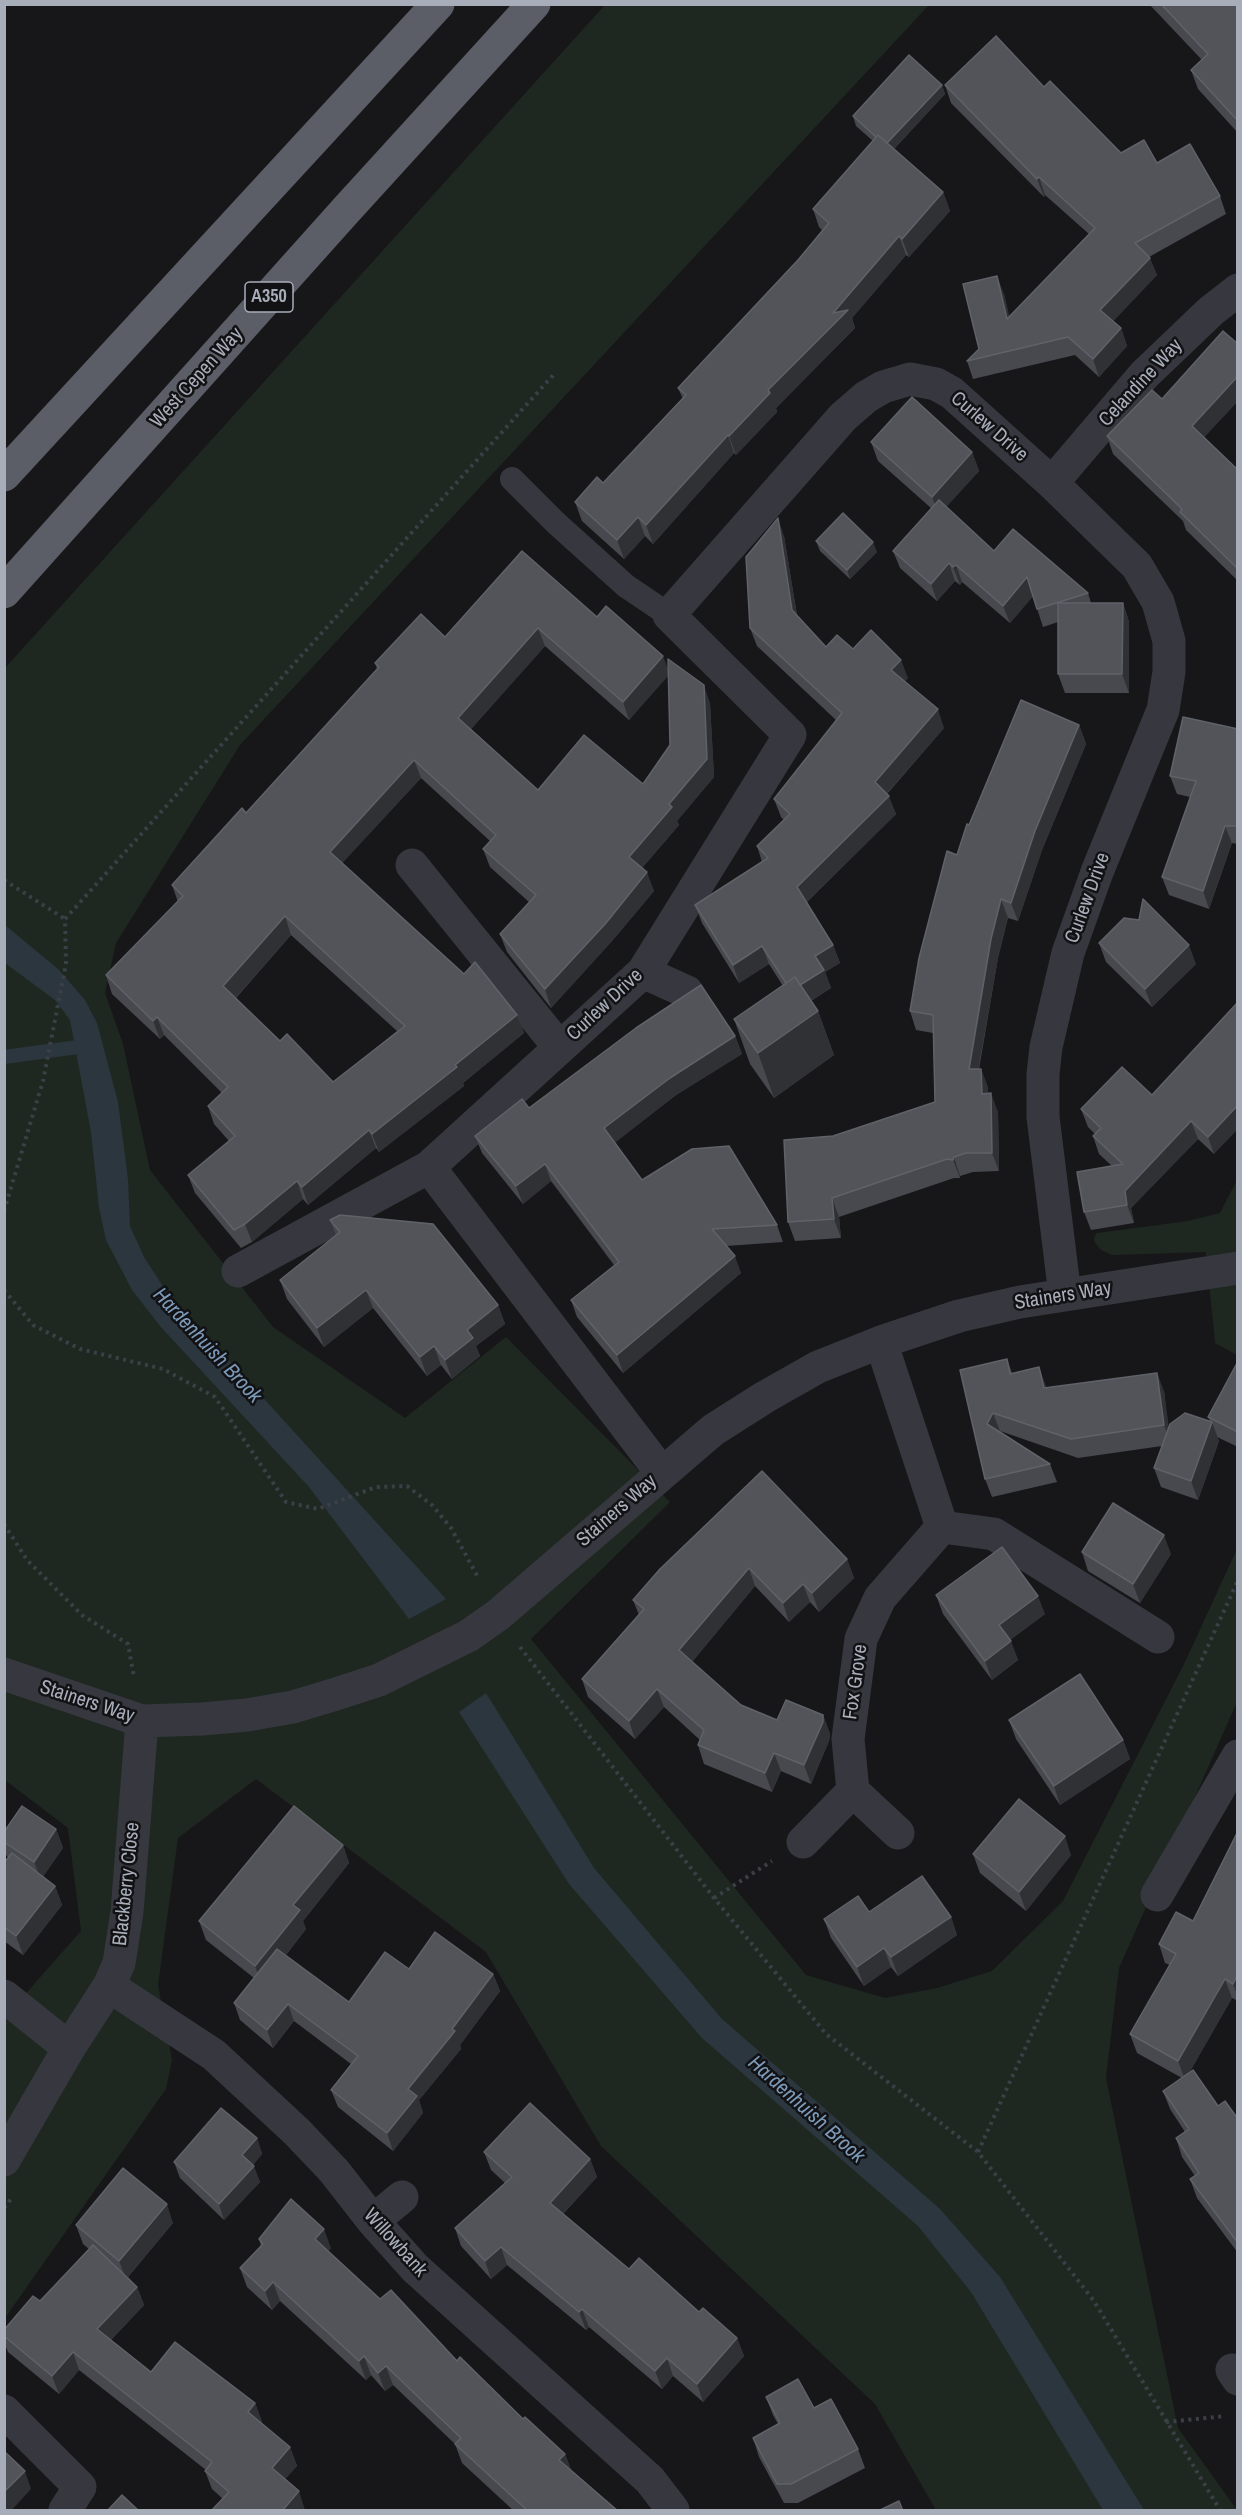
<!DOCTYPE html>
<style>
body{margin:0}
#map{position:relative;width:1242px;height:2515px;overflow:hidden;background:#171719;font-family:"Archivo Narrow",sans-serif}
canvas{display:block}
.frame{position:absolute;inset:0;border:6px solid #a8adba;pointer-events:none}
</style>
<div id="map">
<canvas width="1242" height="2515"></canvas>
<div class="frame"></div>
</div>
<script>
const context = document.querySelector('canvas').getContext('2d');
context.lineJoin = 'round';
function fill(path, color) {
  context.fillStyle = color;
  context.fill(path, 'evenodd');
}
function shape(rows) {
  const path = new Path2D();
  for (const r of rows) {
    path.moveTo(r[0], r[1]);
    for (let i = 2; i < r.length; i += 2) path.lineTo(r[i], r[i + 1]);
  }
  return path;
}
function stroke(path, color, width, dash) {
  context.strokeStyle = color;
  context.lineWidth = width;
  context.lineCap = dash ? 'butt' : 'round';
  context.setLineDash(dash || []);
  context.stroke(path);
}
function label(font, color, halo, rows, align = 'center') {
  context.font = font + ' "Archivo Narrow",sans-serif';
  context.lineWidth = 5;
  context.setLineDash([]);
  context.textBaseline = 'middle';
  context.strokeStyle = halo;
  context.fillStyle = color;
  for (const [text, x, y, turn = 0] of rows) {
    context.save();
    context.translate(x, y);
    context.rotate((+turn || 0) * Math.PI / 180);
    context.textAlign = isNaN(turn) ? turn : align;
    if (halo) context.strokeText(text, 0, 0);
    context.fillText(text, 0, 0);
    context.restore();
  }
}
fill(shape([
 [605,5,929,5,240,745,116,943,105,993,123,1044,150,1170,273,1327,405,1418,506,1337,670,1502,531,1639,806,1975,885,1998,937,1988,992,1971,1063,1901,1185,1662,1237,1549,1237,1702,1119,1968,1106,2078,1178,2428,1237,2510,936,2510,875,2404,601,2146,486,1952,256,1779,178,1838,158,1985,172,2060,166,2089,5,2318,5,2017,81,1931,68,1828,5,1780,5,668],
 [1237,1180,1237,1355,1215,1343,1206,1252,1112,1255,1101,1250,1095,1243,1094,1238,1097,1233,1188,1221,1220,1213]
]), '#1e2820');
fill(shape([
 [5,925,58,969,85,1000,97,1023,118,1102,128,1179,130,1226,144,1257,166,1291,446,1599,409,1619,309,1487,160,1326,132,1290,106,1240,99,1208,91,1132,70,1020,55,1000,5,963],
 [486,1693,594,1868,722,2019,940,2209,1000,2277,1144,2510,1103,2510,971,2292,918,2226,702,2038,569,1884,459,1712]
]), '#2b363f');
stroke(shape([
 [4,1057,93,1045]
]), '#2b363f', 14);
stroke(shape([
 [4,880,65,919],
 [4,1211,43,1081,66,964,65,919,555,373],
 [4,1290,33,1325,80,1349,163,1369,215,1397,286,1502,318,1509,376,1487,407,1486,432,1505,451,1528,479,1579],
 [4,1524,27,1560,82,1615,128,1644,134,1677],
 [520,1647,714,1898,826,2034,978,2152,1094,2301,1220,2510],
 [714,1898,772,1861],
 [978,2152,1238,1580],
 [4,2208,11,2199],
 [1166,2422,1225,2416]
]), '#3d3f46', 4, [3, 4.5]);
stroke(shape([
 [512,479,556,523,626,586,669,615]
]), '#37383f', 24);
stroke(shape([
 [1052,483,1144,375,1211,311,1238,290],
 [412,865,559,1047],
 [643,972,687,992],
 [238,1271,429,1167],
 [661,1472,429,1167,643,972,790,735,669,615,843,417,866,397,883,387,910,379,936,384,952,393,1052,483,1137,566,1158,602,1169,641,1169,672,1163,710,1097,872,1068,953,1046,1047,1043,1074,1043,1117,1065,1295],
 [942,1527,994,1534,1158,1637],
 [4,1674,142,1721,202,1719,247,1715,293,1707,336,1694,379,1680,468,1636,498,1615,713,1430,765,1397,818,1367,881,1342,959,1316,1020,1302,1238,1268],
 [853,1791,898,1833],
 [803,1842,853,1791,848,1739,861,1639,880,1598,942,1527,881,1342],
 [1157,1895,1238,1756],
 [109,1986,214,2055,297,2132,334,2171,373,2221,415,2268,650,2480,673,2510],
 [4,1996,69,2048],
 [4,2160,69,2048,109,1986,119,1963,127,1912,142,1721],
 [373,2221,402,2197],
 [1232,2370,1238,2379],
 [4,2411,80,2487,65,2510]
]), '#37383f', 33);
stroke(shape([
 [4,475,438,4],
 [4,592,347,209,534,4]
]), '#5b5e67', 33);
fill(shape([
 [1149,4,1238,4,1238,133,1198,89,1191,70,1202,60],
 [942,85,945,94,894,149,943,192,950,211,909,257,906,255,852,318,855,328,776,408,777,412,736,455,734,453,653,544,645,536,624,559,582,521,575,502,603,483,683,399,678,388,798,260,822,230,819,227,813,209,873,141,856,126,853,116],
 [945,85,1044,87,1121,153,1157,163,1220,196,1226,214,1149,257,1157,275,1113,321,1121,328,1127,346,1099,377,1075,355,973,379,967,361,979,349,1004,294,1009,317,1089,234,1045,195,1044,197,951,103],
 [1238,344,1238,401,1204,437,1238,470,1238,581,1186,530,1183,521,1113,454,1107,436,1162,399],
 [871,442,972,452,979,471,946,507,994,551,1088,593,1091,603,1123,603,1129,622,1129,693,1065,693,1058,674,1058,622,1043,627,1033,596,1010,623,962,582,960,585,955,581,937,601,900,568,893,551,931,508,878,461],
 [784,536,797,615,826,647,853,649,908,678,904,681,944,728,887,794,896,814,807,902,833,945,840,963,825,972,831,988,811,1001,818,1011,834,1055,774,1098,750,1064,734,1019,783,986,769,964,739,983,702,923,695,905,762,862,757,846,784,820,781,817,774,799,836,720,757,646,750,628],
 [816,541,877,552,850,579,820,551],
 [597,617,668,670,710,703,714,777,677,821,679,825,642,868,654,891,612,941,551,1008,507,952,500,934,529,902,490,867,483,849,490,841,421,778,342,863,464,974,517,1015,524,1033,463,1083,464,1086,379,1152,376,1148,308,1205,303,1199,252,1242,241,1248,195,1193,188,1175,229,1141,214,1124,208,1106,222,1093,164,1035,160,1039,112,994,106,975,178,902,172,885,246,813,377,669,375,663,445,637],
 [545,646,629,720,668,675,670,745,643,784,538,790,471,729],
 [291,935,397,1031,333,1082,280,1041,236,998],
 [1079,725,1086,744,1042,850,1018,921,1008,918,998,958,979,1069,981,1069,988,1088,988,1094,998,1112,999,1171,973,1172,960,1176,960,1178,954,1178,839,1217,841,1238,795,1241,788,1222,833,1136,935,1102,933,1033,916,1030,910,1011,957,855,969,825],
 [1238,729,1238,844,1232,843,1209,909,1169,895,1162,877,1190,797,1177,794,1170,776],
 [1099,943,1196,964,1152,1007,1106,962],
 [1238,1002,1214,1154,1198,1139,1131,1208,1134,1223,1091,1230,1084,1212,1112,1166,1099,1154,1093,1136,1095,1134,1088,1127,1081,1109,1152,1095],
 [735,1036,742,1054,676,1095,615,1142,642,1180,777,1225,783,1242,726,1246,741,1273,623,1373,577,1317,571,1300,614,1265,551,1181,523,1204,482,1153,475,1136],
 [330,1220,498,1305,505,1324,476,1346,480,1356,452,1379,441,1365,427,1376,373,1308,324,1347,287,1299,280,1280,336,1235],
 [1007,1359,1012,1373,1046,1388,1164,1391,1168,1427,1210,1421,1208,1417,1238,1364,1238,1447,1217,1437,1219,1441,1198,1500,1161,1487,1154,1468,1162,1446,1078,1458,1000,1431,1050,1464,1057,1482,992,1497,985,1479,960,1370],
 [1082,1552,1171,1554,1140,1603,1088,1571],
 [847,1559,854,1578,819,1612,810,1602,789,1622,755,1586,692,1662,741,1705,777,1720,823,1715,830,1734,829,1741,811,1784,781,1771,772,1792,704,1764,698,1745,700,1740,664,1707,635,1739,588,1697,582,1679,639,1615,633,1600,660,1569],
 [936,1595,1045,1614,1010,1640,1018,1660,992,1680,943,1614],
 [1009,1720,1123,1740,1130,1759,1060,1805,1016,1739],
 [56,1829,63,1848,43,1876,55,1886,62,1905,23,1955,4,1941,4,1863,8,1858,4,1851,4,1832],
 [1238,1831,1238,2001,1232,1998,1189,2073,1218,2106,1238,2119,1238,2253,1197,2198,1190,2179,1195,2176,1182,2157,1176,2138,1185,2132,1170,2109,1163,2091,1182,2078,1137,2053,1130,2034,1170,1965,1165,1963,1159,1944,1193,1921],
 [343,1845,349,1863,303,1921,306,1929,286,1955,349,2002,409,1969,493,1974,500,1991,460,2045,461,2049,419,2100,423,2113,393,2151,338,2107,331,2090,351,2064,294,2021,273,2048,240,2020,234,2003,254,1978,206,1940,199,1921],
 [973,1854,1071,1855,1026,1911,980,1873],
 [869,1912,951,1917,957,1935,898,1976,891,1967,864,1986,831,1938,824,1919],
 [257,2138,262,2154,253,2165,260,2182,224,2220,180,2178,174,2162],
 [484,2152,590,2159,597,2177,563,2214,629,2269,699,2312,737,2338,744,2356,703,2402,673,2376,662,2389,589,2327,586,2330,507,2265,491,2279,461,2246,455,2228,505,2183,491,2170],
 [173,2223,128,2277,137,2287,144,2305,111,2340,151,2372,255,2403,262,2422,261,2423,290,2447,297,2466,285,2479,305,2510,305,2511,211,2511,223,2499,212,2489,205,2471,206,2470,79,2370,59,2394,8,2352,4,2342,4,2330,40,2301,89,2249,83,2244,76,2225],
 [259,2239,331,2248,328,2251,380,2299,457,2361,523,2419,565,2454,571,2470,618,2511,514,2511,462,2463,455,2444,393,2385,385,2391,371,2375,366,2380,280,2301,272,2310,247,2287,240,2268,261,2246],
 [766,2397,814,2408,858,2449,865,2468,798,2503,784,2503,759,2457,753,2438,778,2424,773,2415]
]), '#48494e');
fill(shape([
 [942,85,945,94,888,155,885,146],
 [1039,177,1045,195,1044,197,1037,179],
 [943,192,950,211,909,257,902,239],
 [899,236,906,255,852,318,855,328,776,408,777,412,736,455,729,436],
 [1150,258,1157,275,1107,328,1100,310],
 [997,276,1004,294,1014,336,1007,319],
 [1121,328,1127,346,1099,377,1093,359],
 [1238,376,1238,401,1199,443,1192,426],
 [728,435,734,453,653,544,646,525],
 [972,452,979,471,939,515,932,497],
 [638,517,645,536,624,559,617,540],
 [778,518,784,536,799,628,792,610],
 [873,542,877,552,850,579,847,570],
 [949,563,955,581,937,601,931,584],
 [956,565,962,582,960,585,953,567],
 [1027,577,1034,595,1010,623,1003,606],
 [1123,603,1129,622,1129,693,1122,674],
 [538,628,545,646,465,736,458,718],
 [663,656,670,674,629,720,623,702],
 [901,660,908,678,898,688,891,670],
 [704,685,710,703,714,777,677,821,679,825,635,876,629,857,669,804],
 [938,709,944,728,881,800,875,782],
 [1079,725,1086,744,1042,850,1018,921,1011,903,1035,831],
 [414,760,421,778,336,870,330,852],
 [889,796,896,814,804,905,797,887],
 [1225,826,1232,843,1209,909,1203,891],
 [647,872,654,891,612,941,551,1008,545,989],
 [1001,899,1008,918,998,958,975,1088,969,1069,991,939],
 [285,916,291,935,230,1004,223,986],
 [833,945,840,963,825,972,831,988,798,1009,791,991,815,956],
 [1189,945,1196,964,1152,1007,1145,989],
 [762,946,769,964,739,983,733,965],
 [818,1011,834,1055,774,1098,758,1053],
 [517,1015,524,1033,463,1083,464,1086,379,1152,372,1134],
 [157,1017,164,1035,160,1039,153,1021],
 [735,1036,742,1054,676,1095,611,1146,604,1128,670,1078],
 [981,1069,988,1088,988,1113,982,1094],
 [991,1093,998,1112,999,1171,992,1153],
 [1238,1105,1238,1129,1214,1154,1208,1137],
 [1191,1121,1198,1139,1131,1208,1134,1223,1127,1205,1125,1191],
 [369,1130,376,1148,308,1205,302,1187],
 [954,1157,960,1176,960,1178,953,1160],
 [545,1164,551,1181,523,1204,516,1186],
 [297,1181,303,1199,252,1242,245,1224],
 [832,1198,839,1217,841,1238,834,1219],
 [735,1256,741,1273,623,1373,617,1355],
 [366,1290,373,1308,324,1347,317,1328],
 [498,1305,505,1324,476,1346,480,1356,452,1379,445,1360,467,1330],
 [434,1346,441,1365,427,1376,420,1357],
 [1039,1367,1046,1386,1051,1407,1044,1388],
 [1157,1373,1164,1391,1171,1444,1164,1425],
 [993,1413,1000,1431,994,1443,987,1424],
 [1212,1422,1219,1441,1198,1500,1191,1481],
 [1164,1535,1171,1554,1140,1603,1133,1584],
 [847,1559,854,1578,819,1612,812,1593],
 [749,1568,755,1586,686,1669,679,1650],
 [803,1584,810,1602,789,1622,783,1603],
 [1038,1596,1045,1614,1006,1643,999,1625],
 [1011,1641,1018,1660,992,1680,985,1661],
 [657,1689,664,1707,635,1739,629,1721],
 [823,1715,830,1734,829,1741,811,1784,804,1765],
 [1123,1740,1130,1759,1060,1805,1054,1786],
 [774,1753,781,1771,772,1792,765,1773],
 [56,1829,63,1848,41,1880,34,1862],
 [1065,1836,1071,1855,1026,1911,1019,1892],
 [343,1845,349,1863,303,1921,306,1929,262,1985,255,1966,293,1905],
 [55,1886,62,1905,23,1955,16,1936],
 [951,1917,957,1935,898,1976,891,1957],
 [884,1948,891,1967,864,1986,857,1967],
 [493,1974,500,1991,460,2045,461,2049,419,2100,423,2113,393,2151,387,2133,408,2089],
 [1238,1974,1238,1997,1233,1984],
 [1225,1979,1232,1998,1185,2080,1178,2061],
 [288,2004,294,2021,273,2048,267,2030],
 [257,2138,262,2154,248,2171,242,2155],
 [590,2159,597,2177,556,2221,550,2203],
 [254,2166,260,2182,224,2220,219,2204],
 [167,2204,173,2223,126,2279,119,2261],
 [324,2229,331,2248,321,2257,315,2239],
 [501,2247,507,2265,491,2279,485,2261],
 [273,2282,280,2301,272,2310,265,2291],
 [137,2287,144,2305,104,2347,97,2329],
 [582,2309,589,2327,586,2330,579,2312],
 [737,2338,744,2356,703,2402,697,2384],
 [73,2352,79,2370,59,2394,52,2376],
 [364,2356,371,2375,366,2380,359,2361],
 [667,2358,673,2376,662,2389,655,2371],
 [386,2366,393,2385,385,2391,378,2373],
 [255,2403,262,2422,255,2430,248,2412],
 [290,2447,297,2466,279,2486,272,2468],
 [565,2454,572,2473,559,2460],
 [25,2471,31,2489,11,2511,4,2511,4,2492],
 [299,2491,305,2510,305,2511,282,2511]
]), '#303134');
const building = shape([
 [1161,4,1238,4,1238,121,1191,70,1208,54,1161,4],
 [996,36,1044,87,1050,81,1121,153,1144,140,1157,163,1190,144,1220,196,1135,243,1150,258,1100,310,1121,328,1093,359,1068,337,967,361,979,349,963,284,997,276,1007,319,1095,228,1039,177,1037,179,945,85,996,36],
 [909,55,942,85,887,143,878,135,876,137,853,116,909,55],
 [878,135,943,192,902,239,899,236,833,313,848,310,768,390,770,393,729,436,728,435,646,525,638,517,617,540,575,502,597,477,603,483,686,395,678,388,798,260,829,223,813,209,878,135],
 [1223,331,1238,344,1238,376,1192,426,1238,470,1238,569,1180,512,1182,509,1107,436,1152,390,1162,399,1223,331],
 [912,397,972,452,932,497,871,442,912,397],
 [939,500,994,551,1013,529,1088,593,1037,609,1027,577,1003,606,956,565,953,567,949,563,931,584,893,551,939,500],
 [843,513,873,542,847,570,816,541,843,513],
 [778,518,792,610,826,647,837,635,853,649,871,630,901,660,891,670,938,709,875,782,889,796,797,887,833,945,815,956,824,970,800,985,795,977,786,983,762,946,733,965,695,905,768,858,757,846,790,814,774,799,842,713,750,628,746,557,778,518],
 [522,551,597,617,606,606,663,656,623,702,538,628,458,718,538,790,584,735,643,784,670,745,668,659,704,685,707,759,669,804,672,807,629,857,647,872,606,923,545,989,500,934,536,895,483,849,496,835,414,760,330,852,464,974,475,962,517,1015,455,1065,457,1067,372,1134,369,1130,302,1187,297,1181,245,1224,234,1230,188,1175,235,1136,208,1106,228,1087,157,1017,153,1021,106,975,183,896,172,885,242,808,246,813,379,667,375,663,421,614,445,637,522,551],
 [285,916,405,1026,333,1082,287,1034,280,1041,223,986,285,916],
 [1058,603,1123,603,1122,674,1058,674,1058,603],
 [1021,700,1079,725,1035,831,1011,903,1001,899,991,939,969,1069,981,1069,982,1094,991,1093,992,1153,966,1153,954,1157,953,1160,947,1159,832,1198,834,1219,788,1222,784,1140,833,1136,935,1102,933,1015,910,1011,919,958,947,851,957,855,967,824,969,825,1021,700],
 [1183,717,1238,729,1238,826,1225,826,1203,891,1162,877,1196,781,1170,776,1183,717],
 [1143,899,1189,945,1145,989,1099,943,1124,918,1139,920,1143,899],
 [795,977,818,1011,758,1053,734,1019,795,977],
 [701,985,735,1036,670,1078,604,1128,642,1180,692,1149,729,1146,777,1225,712,1229,735,1256,617,1355,571,1300,619,1262,545,1164,516,1186,475,1136,522,1099,529,1108,636,1028,701,985],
 [1238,1002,1238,1105,1208,1137,1191,1121,1125,1191,1127,1205,1084,1212,1077,1172,1123,1164,1093,1136,1101,1128,1081,1109,1122,1067,1152,1095,1238,1002],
 [340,1215,433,1224,498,1305,467,1330,473,1338,445,1360,434,1346,420,1357,366,1290,317,1328,280,1280,340,1232,330,1220,340,1215],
 [1007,1359,1010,1374,1039,1367,1044,1388,1157,1373,1164,1425,1071,1439,993,1413,987,1424,1050,1464,985,1479,960,1370,1007,1359],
 [1237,1363,1238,1364,1238,1432,1208,1417,1237,1363],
 [1185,1413,1212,1422,1191,1481,1154,1468,1170,1424,1185,1413],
 [762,1471,847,1559,812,1593,803,1584,783,1603,749,1568,679,1650,741,1705,777,1720,786,1700,823,1715,823,1722,804,1765,774,1753,765,1773,698,1745,704,1730,657,1689,629,1721,582,1679,644,1609,633,1600,660,1569,762,1471],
 [1113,1503,1164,1535,1133,1584,1082,1552,1113,1503],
 [1002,1547,1038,1596,999,1625,1011,1641,985,1661,936,1595,1002,1547],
 [1080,1674,1123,1740,1054,1786,1009,1720,1080,1674],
 [1019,1799,1065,1836,1019,1892,973,1854,1019,1799],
 [22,1806,56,1829,34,1862,4,1842,4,1832,22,1806],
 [294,1806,343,1845,293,1905,300,1910,255,1966,199,1921,294,1806],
 [1238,1831,1238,1974,1233,1984,1225,1979,1178,2061,1130,2034,1176,1954,1159,1944,1176,1912,1193,1921,1238,1831],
 [12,1853,55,1886,16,1936,4,1927,4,1863,12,1853],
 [922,1876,951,1917,891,1957,884,1948,857,1967,824,1919,858,1896,869,1912,922,1876],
 [435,1932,493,1974,452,2029,455,2031,408,2089,417,2096,387,2133,331,2090,358,2056,288,2004,267,2030,234,2003,277,1949,349,2002,385,1952,409,1969,435,1932],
 [1193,2070,1218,2106,1225,2101,1238,2119,1238,2243,1190,2179,1199,2173,1176,2138,1189,2129,1163,2091,1193,2070],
 [530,2103,590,2159,550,2203,629,2269,639,2258,699,2312,703,2308,737,2338,697,2384,667,2358,655,2371,582,2309,579,2312,501,2247,485,2261,455,2228,512,2177,484,2152,530,2103],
 [221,2108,257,2138,242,2155,254,2166,219,2204,174,2162,221,2108],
 [123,2168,167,2204,119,2261,76,2225,123,2168],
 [291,2199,324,2229,315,2239,380,2299,391,2290,457,2361,460,2357,523,2419,525,2417,565,2454,559,2460,618,2511,528,2511,455,2444,461,2438,386,2366,378,2373,364,2356,359,2361,273,2282,265,2291,240,2268,263,2244,259,2239,291,2199],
 [93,2245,137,2287,97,2329,151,2372,175,2342,255,2403,248,2412,290,2447,272,2468,299,2491,282,2511,211,2511,229,2492,205,2471,212,2462,73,2352,52,2376,4,2336,4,2330,33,2296,40,2301,93,2245],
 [798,2379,814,2408,831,2399,858,2449,791,2484,777,2484,753,2438,780,2423,766,2397,798,2379],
 [4,2451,25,2471,4,2492,4,2451],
 [122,2495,139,2511,107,2511,122,2495],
 [899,2501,903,2511,878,2511,899,2501]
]);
fill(building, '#53545a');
stroke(building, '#606269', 1.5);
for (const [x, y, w] of [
 [269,297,48]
]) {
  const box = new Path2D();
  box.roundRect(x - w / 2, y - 15, w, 30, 4.5);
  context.fillStyle = '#121214';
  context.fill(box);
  stroke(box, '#a8adba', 1.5);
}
label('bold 18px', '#a8adba', null, [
 ["A350",269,297]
]);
label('20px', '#a8adba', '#121214', [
 ["West Cepen Way",197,378,-48],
 ["Celandine Way",1141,383,-47],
 ["Curlew Drive",989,427,41],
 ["Curlew Drive",1088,898,-70],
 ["Curlew Drive",605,1005,-43],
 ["Stainers Way",1063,1296,-9],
 ["Stainers Way",617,1511,-41],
 ["Fox Grove",856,1682,-82],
 ["Stainers Way",87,1702,18],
 ["Blackberry Close",127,1884,-84],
 ["Willowbank",395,2243,48]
]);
label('italic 21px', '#7c9ab9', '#121214', [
 ["Hardenhuish Brook",207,1346,47],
 ["Hardenhuish Brook",806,2110,42]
]);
</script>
